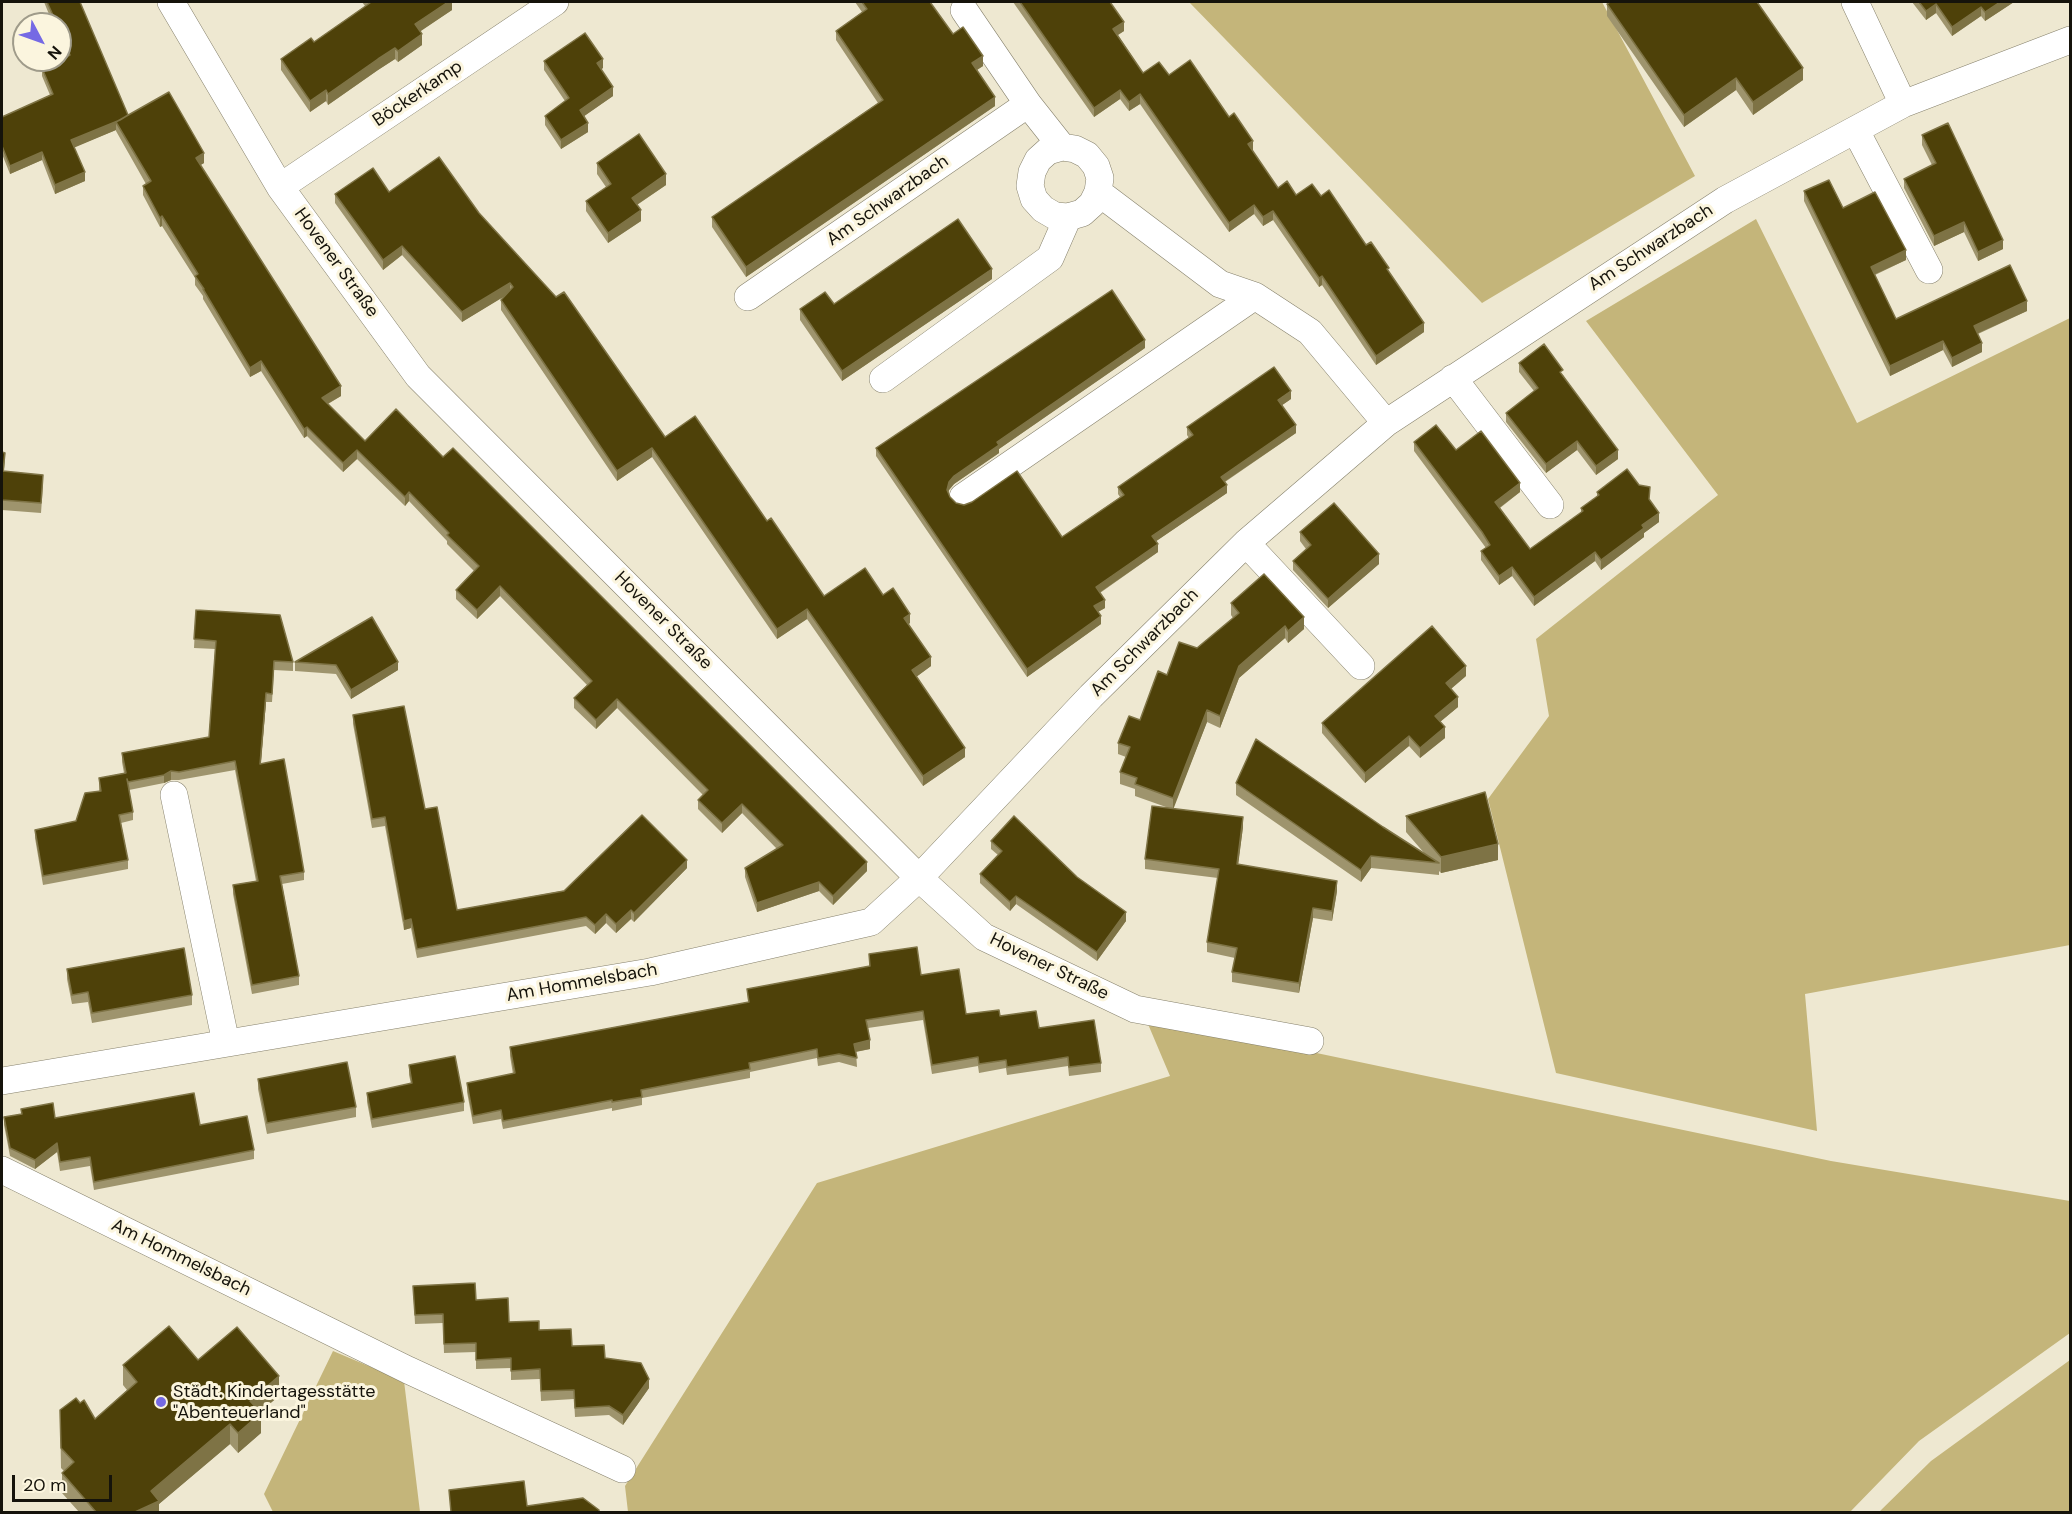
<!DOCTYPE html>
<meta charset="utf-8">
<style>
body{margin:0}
#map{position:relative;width:2072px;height:1514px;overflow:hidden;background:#eee8d1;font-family:"DM Sans",sans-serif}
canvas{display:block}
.frame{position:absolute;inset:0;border:3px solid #15130b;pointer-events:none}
.north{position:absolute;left:12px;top:12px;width:60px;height:60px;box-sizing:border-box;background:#fbf5de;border:2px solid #9f9b8a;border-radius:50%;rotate:131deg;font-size:16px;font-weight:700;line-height:24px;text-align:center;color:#15130b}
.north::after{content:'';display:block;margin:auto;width:21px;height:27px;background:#7569e4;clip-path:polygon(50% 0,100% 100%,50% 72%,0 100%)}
.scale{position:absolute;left:12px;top:1475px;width:100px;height:27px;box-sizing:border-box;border:3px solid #15130b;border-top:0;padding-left:8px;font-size:18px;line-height:21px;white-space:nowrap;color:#15130b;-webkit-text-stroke:4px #fbf5de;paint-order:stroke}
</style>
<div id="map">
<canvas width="2072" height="1514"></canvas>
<div class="frame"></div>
<div class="north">N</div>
<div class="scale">20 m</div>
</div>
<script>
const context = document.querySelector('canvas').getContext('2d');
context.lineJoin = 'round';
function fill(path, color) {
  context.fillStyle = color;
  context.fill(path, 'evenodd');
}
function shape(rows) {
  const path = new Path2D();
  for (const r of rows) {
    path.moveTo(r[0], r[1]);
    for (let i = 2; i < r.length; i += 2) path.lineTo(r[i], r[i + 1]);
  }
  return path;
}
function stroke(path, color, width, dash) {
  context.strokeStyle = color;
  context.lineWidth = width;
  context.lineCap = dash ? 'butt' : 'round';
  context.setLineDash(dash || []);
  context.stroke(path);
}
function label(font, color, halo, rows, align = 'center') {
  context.font = font + ' "DM Sans",sans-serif';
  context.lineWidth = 6;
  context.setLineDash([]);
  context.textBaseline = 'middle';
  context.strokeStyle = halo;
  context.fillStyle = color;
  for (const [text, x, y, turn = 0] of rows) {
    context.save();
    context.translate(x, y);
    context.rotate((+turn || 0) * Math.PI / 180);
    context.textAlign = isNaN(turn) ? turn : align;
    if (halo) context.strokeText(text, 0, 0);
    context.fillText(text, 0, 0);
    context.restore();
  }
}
fill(shape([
 [1189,2,1602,2,1695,176,1482,303],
 [1756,219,1857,423,2070,318,2070,945,1805,994,1817,1131,1556,1073,1488,799,1549,716,1536,639,1718,495,1586,321],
 [1145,1017,1831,1161,2070,1201,2070,1333,1919,1441,1850,1512,628,1512,625,1486,817,1183,1170,1076],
 [333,1351,404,1381,420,1512,273,1512,264,1494],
 [2070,1360,2070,1512,1879,1512,1931,1461]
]), '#c4b57a');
const street = shape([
 [171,2,280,187,418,376,919,878,984,937,1135,1009,1310,1041],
 [1855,2,1903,104],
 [964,10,1028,104],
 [1856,131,1929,270],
 [280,187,555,2],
 [1098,192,1220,284,1255,296,1310,332,1386,423],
 [748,297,1028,104,1062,147,1075,149,1087,155,1096,166,1100,178,1098,192,1092,204,1082,213,1068,217,1055,216,1043,209,1034,199,1030,186,1032,172,1038,160,1048,151,1062,147],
 [1453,378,1550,505],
 [883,379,1050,258,1068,217],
 [963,497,1255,296],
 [1246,543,1361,666],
 [174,795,226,1043],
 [2,1081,650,972,871,922,919,878,1091,696,1246,543,1386,423,1725,200,1903,104,2070,40],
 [2,1170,408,1370,622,1469]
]);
stroke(street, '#86816c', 28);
stroke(street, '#fff', 27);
fill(shape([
 [44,2,80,2,128,115,204,163,200,165,341,396,328,404,365,441,443,457,867,871,833,905,819,891,757,912,745,877,745,868,777,849,742,813,722,833,698,809,698,800,703,795,617,708,596,729,574,708,574,698,587,685,500,596,477,619,456,599,456,590,474,571,447,544,447,541,409,501,405,506,357,459,343,472,307,436,304,438,261,371,250,377,203,299,203,296,195,285,195,278,162,226,160,227,143,195,143,186,146,184,116,131,116,130,74,147,85,181,55,194,42,160,10,174,2,154,2,117,50,95,42,76,42,68,67,57,60,40,60,24,53,24],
 [362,2,452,2,452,10,420,31,422,45,398,62,395,59,378,70,328,105,326,101,310,112,281,70,281,59,314,42,365,6],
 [855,2,930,2,953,34,983,66,977,70,995,106,746,277,712,227,712,217,878,103,836,40,836,31,862,12],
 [1013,2,1095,2,1124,31,1118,35,1143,73,1169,75,1229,117,1253,150,1252,151,1278,188,1296,195,1321,196,1366,245,1389,272,1424,332,1376,365,1322,285,1319,287,1273,220,1263,226,1254,214,1229,232,1140,104,1129,111,1120,99,1094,117],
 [1912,2,2014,2,1985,21,1981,16,1952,36,1936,13,1926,20],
 [1607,4,1803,80,1753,115,1736,90,1684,127,1607,16],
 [544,61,603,68,601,69,613,96,584,116,588,132,561,149,545,125,545,116,565,101,544,70],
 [1922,135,2003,249,1978,261,1964,232,1934,246,1904,188,1904,179,1932,165,1922,145],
 [597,163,666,185,637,205,641,221,608,243,586,211,586,201,606,187,597,174],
 [1804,191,1843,208,1906,260,1875,275,1896,319,2027,311,1978,334,1982,352,1952,367,1943,350,1890,376,1804,201],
 [389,192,479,213,665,437,767,521,824,596,883,595,910,623,908,624,931,666,916,677,965,757,923,786,807,619,777,639,652,457,617,481,501,310,501,300,504,296,462,322,402,255,383,270,335,203,335,194],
 [992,279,842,381,800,320,800,309],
 [1145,348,999,449,999,453,954,484,949,490,948,493,950,497,956,503,1062,537,1120,497,1118,494,1118,487,1189,438,1187,435,1187,427,1291,399,1282,405,1296,433,1225,482,1227,493,1156,541,1158,552,1100,593,1105,608,1098,612,1101,624,1027,677,876,456,876,448],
 [1519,363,1563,375,1618,459,1596,475,1577,450,1546,473,1506,422,1506,413,1534,391,1519,372],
 [1414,442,1456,450,1520,492,1500,508,1530,549,1581,513,1581,508,1597,497,1597,492,1650,500,1659,522,1644,533,1644,537,1601,570,1595,561,1534,606,1512,576,1499,585,1481,560,1481,551,1486,548,1414,451],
 [2,452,5,462,4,472,43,485,41,513,2,510],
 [1300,532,1379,564,1328,608,1293,570,1293,561,1306,549,1300,541],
 [1231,603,1304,629,1288,643,1285,638,1239,678,1220,728,1207,722,1173,808,1243,827,1238,864,1337,891,1332,921,1313,918,1299,993,1232,982,1232,972,1235,958,1207,952,1207,942,1218,878,1145,869,1145,859,1166,807,1135,796,1135,789,1120,784,1120,772,1126,757,1118,754,1118,743,1140,720,1167,675,1233,618,1231,615],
 [196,610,293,662,293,671,274,670,272,702,266,702,261,764,304,872,304,880,282,884,299,976,299,985,252,994,233,894,233,885,256,881,235,770,179,780,171,780,164,783,129,790,133,812,133,820,121,823,128,860,128,869,43,885,35,838,35,830,76,821,99,791,99,778,124,773,122,762,122,753,209,737,215,649,194,648],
 [295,662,398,662,398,670,351,699,336,674,295,671],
 [1466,676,1451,689,1458,707,1440,722,1445,738,1420,758,1409,746,1365,783,1322,733,1322,723],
 [353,715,425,809,457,910,687,868,634,922,631,919,616,933,606,923,595,934,586,926,417,958,411,928,404,930,385,826,372,828,353,724],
 [1236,783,1383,827,1425,854,1406,832,1406,816,1498,860,1441,873,1439,871,1439,875,1371,868,1361,882,1236,795],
 [991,841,1077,877,1126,921,1097,961,1016,904,1010,911,980,883,980,874,998,855,991,849],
 [869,954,921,975,966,1014,1000,1016,1039,1028,1101,1063,1101,1072,1069,1076,1068,1066,1007,1075,1006,1068,979,1073,978,1066,932,1074,923,1020,868,1028,870,1049,856,1052,857,1067,839,1062,818,1066,817,1058,750,1072,750,1078,642,1098,642,1105,612,1111,612,1108,503,1129,501,1119,473,1124,467,1092,467,1083,513,1074,510,1056,510,1047,748,1002,747,989,869,966],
 [67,969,192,995,192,1005,92,1023,88,1002,72,1004,67,979],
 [409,1065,464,1102,464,1111,372,1128,367,1102,367,1093,411,1084,409,1075],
 [258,1079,356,1107,356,1117,267,1134,258,1089],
 [21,1109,55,1118,200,1125,254,1150,254,1159,94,1190,90,1166,60,1171,57,1152,35,1169,10,1156,4,1125,4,1117,21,1114],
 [413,1286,476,1300,509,1322,539,1330,572,1346,605,1358,649,1388,623,1425,609,1415,575,1417,574,1399,541,1401,540,1379,511,1380,511,1368,476,1369,476,1352,444,1353,443,1323,415,1324],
 [198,1360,279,1396,260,1412,261,1433,238,1453,230,1444,159,1504,159,1512,79,1512,62,1493,62,1473,64,1471,61,1468,60,1410,95,1419,127,1390,123,1385,123,1365]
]), '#9e946d');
fill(shape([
 [448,2,452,2,452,10,415,35,415,24],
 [2000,2,2014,2,1985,21,1985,12],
 [1936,4,1936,13,1926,20,1926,11],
 [1981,7,1981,16,1952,36,1952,27],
 [1124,22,1124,31,1113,38,1113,29],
 [422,34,422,45,398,62,398,51],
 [395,48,395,59,378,70,328,105,328,94,378,59],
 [983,56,983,66,972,73,972,63],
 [603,59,603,68,597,72,597,63],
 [1803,68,1803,80,1753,115,1753,102],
 [1736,78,1736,90,1684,127,1684,115],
 [613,87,613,96,580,119,580,110],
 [326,90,326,101,310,112,310,101],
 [1120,90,1120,99,1094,117,1094,108],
 [1140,94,1140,104,1129,111,1129,102],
 [995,97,995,106,746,277,746,267],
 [128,116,116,122,116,130,71,149,71,140],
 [588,123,588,132,561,149,561,140],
 [1253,141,1253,150,1248,154,1248,144],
 [42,152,42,160,10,174,10,166],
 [204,153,204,163,196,168,196,158],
 [85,172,85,181,55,194,55,185],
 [666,174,666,185,632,208,632,198],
 [1254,205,1254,214,1229,232,1229,223],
 [641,210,641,221,608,243,608,233],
 [1273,211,1273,220,1263,226,1263,217],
 [162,216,162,226,160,227,160,218],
 [1964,222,1964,232,1934,246,1934,236],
 [2003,240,2003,249,1978,261,1978,252],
 [402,246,402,255,383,270,383,260],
 [1906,250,1906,260,1871,276,1871,267],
 [992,269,992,279,842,381,842,371],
 [1322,276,1322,285,1319,287,1319,278],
 [510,283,510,293,462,322,462,312],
 [2027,301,2027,311,1974,335,1974,326],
 [1424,323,1424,332,1376,365,1376,356],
 [1145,340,1145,348,999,449,999,453,954,484,949,490,947,498,947,490,949,482,954,476,997,442],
 [1943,341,1943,350,1890,376,1890,366],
 [1982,343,1982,352,1952,367,1952,358],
 [261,361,261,371,250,377,250,368],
 [341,386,341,396,322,407,322,398],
 [1291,391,1291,399,1278,408,1278,400],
 [1296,425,1296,433,1221,484,1221,477],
 [307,427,307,436,304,438,304,429],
 [1577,441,1577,450,1546,473,1546,464],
 [652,448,652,457,617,481,617,471],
 [357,450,357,459,343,472,343,463],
 [1618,450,1618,459,1596,475,1596,466],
 [1520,483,1520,492,1495,511,1495,502],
 [1227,485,1227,493,1152,544,1152,536],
 [409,492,409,501,405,506,405,497],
 [1659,513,1659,522,1644,533,1644,537,1601,570,1601,560,1642,525],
 [1158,544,1158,552,1096,595,1096,587],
 [1595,552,1595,561,1534,606,1534,597],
 [1379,554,1379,564,1328,608,1328,599],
 [1512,567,1512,576,1499,585,1499,576],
 [500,586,500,596,477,619,477,610],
 [1105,600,1105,608,1094,614,1094,606],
 [807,609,807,619,777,639,777,629],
 [910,614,910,623,904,628,904,618],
 [1101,616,1101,624,1027,677,1027,669],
 [1304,617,1304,629,1288,643,1288,631],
 [1285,626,1285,638,1239,678,1220,728,1220,716,1239,666],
 [931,657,931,666,912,680,912,670],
 [398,662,398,670,351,699,351,690],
 [1466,666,1466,676,1446,693,1446,683],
 [266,693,266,702,260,772,260,764],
 [1458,697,1458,707,1435,726,1435,716],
 [617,699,617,708,596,729,596,720],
 [1207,710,1207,722,1173,810,1173,798],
 [1445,727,1445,738,1420,758,1420,748],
 [1409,736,1409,746,1365,783,1365,773],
 [965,748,965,757,923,786,923,776],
 [171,771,171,780,164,783,164,775],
 [742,804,742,813,722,833,722,823],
 [1243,817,1243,827,1237,874,1237,864],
 [1498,844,1498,860,1441,873,1441,857],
 [1371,856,1371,868,1361,882,1361,870],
 [687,860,687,868,634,922,634,913],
 [867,862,867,871,833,905,833,896],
 [1337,881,1337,891,1332,921,1332,911],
 [819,882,819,891,757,912,757,903],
 [1016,896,1016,904,1010,911,1010,902],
 [1313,908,1313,918,1299,993,1299,983],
 [631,910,631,919,616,933,616,924],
 [1126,912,1126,921,1097,961,1097,952],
 [606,914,606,923,595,934,595,925],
 [411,919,411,928,404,930,404,921],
 [870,1040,870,1049,854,1052,854,1044],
 [57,1143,57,1152,35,1169,35,1160],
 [279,1376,279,1396,250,1420,250,1401],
 [649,1379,649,1388,623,1425,623,1415],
 [261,1413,261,1433,238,1453,238,1433],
 [230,1424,230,1444,159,1504,159,1512,135,1512,151,1491]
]), '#7e7345');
const building = shape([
 [47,2,80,2,128,115,120,120,71,140,85,172,55,185,42,152,10,166,2,146,2,117,53,94,42,68,70,55,60,31,60,24,57,24,47,2],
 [369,2,448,2,415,24,422,34,398,51,395,48,378,59,328,94,326,90,310,101,281,59,311,38,314,42,370,3,369,2],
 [862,2,930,2,953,34,963,27,983,56,972,63,995,97,746,267,712,217,883,100,836,31,867,9,862,2],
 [1020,2,1110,2,1124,22,1113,29,1143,73,1159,62,1169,75,1190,60,1229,117,1234,113,1253,141,1248,144,1278,188,1287,181,1296,195,1312,184,1321,196,1329,190,1366,245,1371,242,1389,268,1387,269,1424,323,1376,356,1322,276,1319,278,1273,211,1263,217,1254,205,1229,223,1140,94,1129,102,1120,90,1094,108,1020,2],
 [1610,2,1757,2,1803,68,1753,102,1736,78,1684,115,1607,4,1610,2],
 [1919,2,2000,2,1985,12,1981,7,1952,27,1936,4,1926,11,1919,2],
 [585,33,603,59,597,63,613,87,580,110,588,123,561,140,545,116,569,98,544,61,585,33],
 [169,92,204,153,196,158,341,386,322,398,365,441,396,409,443,457,453,448,867,862,833,896,819,882,757,903,745,868,783,845,742,804,722,823,698,800,708,790,617,699,596,720,574,698,592,681,500,586,477,610,456,590,479,566,447,535,449,533,409,492,405,497,357,450,343,463,307,427,304,429,261,361,250,368,203,289,204,289,195,276,198,274,162,216,160,218,143,186,151,181,116,122,169,92],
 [1948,123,2003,240,1978,252,1964,222,1934,236,1904,179,1936,163,1922,135,1948,123],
 [639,134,666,174,632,198,641,210,608,233,586,201,611,184,597,163,639,134],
 [439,157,479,213,556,297,564,292,665,437,695,416,767,521,771,518,824,596,865,568,883,595,893,588,910,614,904,618,931,657,912,670,965,748,923,776,807,609,777,629,652,448,617,471,501,300,513,287,510,283,462,312,402,246,383,260,335,194,373,168,389,192,439,157],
 [1829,180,1843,208,1875,192,1906,250,1871,267,1896,319,2010,265,2027,301,1974,326,1982,343,1952,358,1943,341,1890,366,1804,191,1829,180],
 [958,219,992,269,842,371,800,309,825,292,834,304,958,219],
 [1112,290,1145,340,997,442,999,445,954,476,949,482,947,490,950,497,956,503,964,505,972,502,1017,471,1062,537,1124,495,1118,487,1193,435,1187,427,1274,367,1291,391,1278,400,1296,425,1221,477,1227,485,1152,536,1158,544,1096,587,1105,600,1094,606,1101,616,1027,669,876,448,1112,290],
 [1544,344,1563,370,1560,372,1618,450,1596,466,1577,441,1546,464,1506,413,1538,388,1519,363,1544,344],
 [1436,425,1456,450,1481,431,1520,483,1495,502,1530,549,1583,511,1581,508,1599,495,1597,492,1627,469,1639,485,1650,487,1649,499,1659,513,1642,525,1644,528,1601,560,1595,552,1534,597,1512,567,1499,576,1481,551,1490,545,1482,532,1414,442,1436,425],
 [2,452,5,453,3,471,43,475,41,503,2,500,2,452],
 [1334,503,1379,554,1328,599,1293,561,1311,545,1300,532,1334,503],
 [1264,574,1304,617,1288,631,1285,626,1239,666,1220,716,1207,710,1173,798,1135,784,1137,778,1120,772,1130,747,1118,743,1129,716,1140,720,1158,671,1167,675,1179,642,1197,648,1239,613,1231,603,1264,574],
 [196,610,280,615,293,662,274,661,272,694,266,693,260,764,284,759,298,837,304,872,280,876,299,976,252,985,233,885,258,881,235,761,179,772,171,771,164,775,128,782,127,779,133,812,119,815,128,860,43,876,35,830,76,821,85,793,101,791,99,778,126,773,122,753,209,737,216,641,194,639,196,610],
 [372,617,398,662,351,690,336,665,295,662,372,617],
 [1432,626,1466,666,1446,683,1458,697,1435,716,1445,727,1420,748,1409,736,1365,773,1322,723,1432,626],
 [404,706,425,809,437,807,457,910,564,891,642,815,687,860,634,913,631,910,616,924,606,914,595,925,586,917,417,949,411,919,404,921,385,817,372,819,353,715,404,706],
 [1256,739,1383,827,1439,863,1371,856,1361,870,1236,783,1256,739],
 [1485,792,1498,844,1441,857,1406,816,1485,792],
 [1152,806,1243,817,1237,864,1337,881,1332,911,1313,908,1299,983,1232,972,1237,948,1207,942,1219,869,1145,859,1152,806],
 [1014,816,1077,877,1126,912,1097,952,1016,896,1010,902,980,874,1002,851,991,841,1014,816],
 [917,947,921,975,959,969,966,1014,999,1010,1000,1016,1036,1011,1039,1028,1094,1020,1101,1063,1069,1067,1068,1057,1007,1067,1006,1060,979,1064,978,1057,932,1065,923,1011,866,1020,870,1040,854,1044,857,1058,839,1054,818,1058,817,1049,749,1063,750,1069,641,1090,642,1097,612,1102,612,1100,503,1121,501,1110,473,1116,467,1083,515,1073,510,1047,749,1002,747,989,870,966,869,954,917,947],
 [184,948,192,995,92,1013,88,992,72,995,67,969,184,948],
 [455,1056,464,1102,372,1119,367,1093,412,1083,409,1065,455,1056],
 [347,1062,356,1107,267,1123,258,1079,347,1062],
 [194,1093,200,1125,247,1116,254,1150,94,1182,90,1157,60,1162,57,1143,35,1160,10,1148,4,1117,22,1114,21,1109,53,1103,55,1118,194,1093],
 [475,1283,476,1300,508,1298,509,1322,539,1321,539,1330,571,1329,572,1346,604,1345,605,1358,641,1363,649,1379,623,1415,609,1406,575,1408,574,1390,541,1391,540,1369,511,1371,511,1358,476,1360,476,1343,444,1344,443,1314,415,1315,413,1286,475,1283],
 [169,1326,198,1360,237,1327,279,1376,250,1401,261,1413,238,1433,230,1424,151,1491,159,1501,135,1512,96,1512,62,1473,74,1462,61,1448,60,1410,76,1398,80,1403,84,1400,95,1419,137,1382,123,1365,169,1326],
 [524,1481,527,1506,583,1498,599,1510,599,1512,451,1512,449,1490,524,1481]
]);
fill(building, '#4e4109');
stroke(building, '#7e7345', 1.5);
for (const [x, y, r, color] of [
 [161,1402,6,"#7569e4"]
]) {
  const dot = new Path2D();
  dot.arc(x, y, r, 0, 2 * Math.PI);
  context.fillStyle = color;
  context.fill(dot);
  stroke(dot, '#fbf5de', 2);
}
label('18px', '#15130b', '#fbf5de', [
 ["Böckerkamp",418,94,-34],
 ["Am Schwarzbach",888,201,-35],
 ["Am Schwarzbach",1651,248,-33],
 ["Hovener Straße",336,263,54],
 ["Hovener Straße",663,621,45],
 ["Am Schwarzbach",1145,643,-45],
 ["Hovener Straße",1049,967,26],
 ["Am Hommelsbach",582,983,-10],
 ["Am Hommelsbach",181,1258,26]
]);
label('18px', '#15130b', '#fbf5de', [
 ["Städt. Kindertagesstätte",173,1392],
 ["\"Abenteuerland\"",173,1413]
], 'left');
</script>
